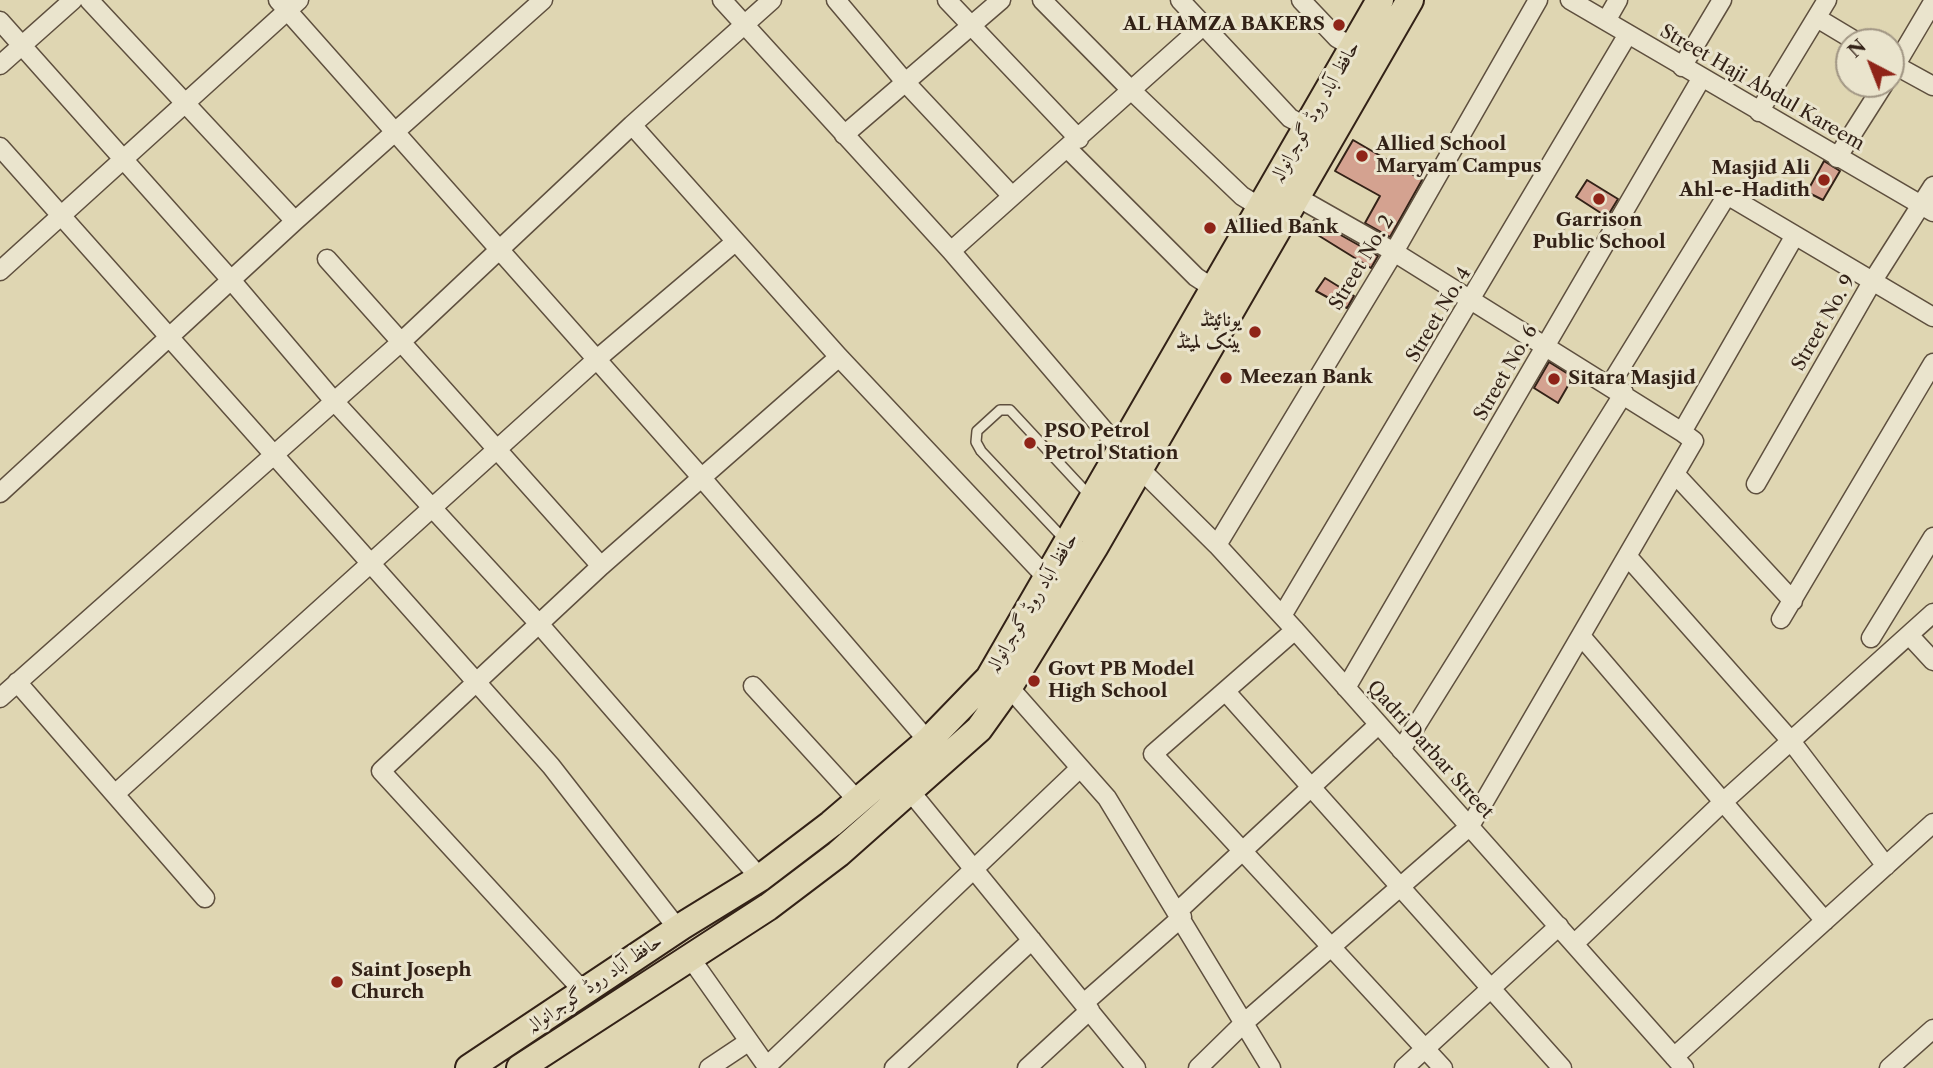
<!DOCTYPE html>
<meta charset="utf-8">
<style>
body{margin:0}
#map{position:relative;width:1933px;height:1068px;overflow:hidden;background:#dfd6b2;font-family:"Libre Caslon Text",serif}
canvas{display:block}
.north{position:absolute;left:1835px;top:28px;width:70px;height:70px;box-sizing:border-box;background:#eae4cd;border:2px solid #a19684;border-radius:50%;rotate:318deg;font-size:19px;font-weight:700;line-height:28px;text-align:center;color:#332217}
.north::after{content:'';display:block;margin:auto;width:24px;height:32px;background:#8f2418;clip-path:polygon(50% 0,100% 100%,50% 72%,0 100%)}
</style>
<div id="map">
<canvas width="1933" height="1068"></canvas>
<div class="north">N</div>
</div>
<script>
const context = document.querySelector('canvas').getContext('2d');
context.lineJoin = 'round';
function fill(path, color) {
  context.fillStyle = color;
  context.fill(path, 'evenodd');
}
function shape(rows) {
  const path = new Path2D();
  for (const r of rows) {
    path.moveTo(r[0], r[1]);
    for (let i = 2; i < r.length; i += 2) path.lineTo(r[i], r[i + 1]);
  }
  return path;
}
function stroke(path, color, width, dash) {
  context.strokeStyle = color;
  context.lineWidth = width;
  context.lineCap = dash ? 'butt' : 'round';
  context.setLineDash(dash || []);
  context.stroke(path);
}
function label(font, color, halo, rows, align = 'center') {
  context.font = font + ' "Libre Caslon Text",Amiri,serif';
  context.lineWidth = 6;
  context.setLineDash([]);
  context.textBaseline = 'middle';
  context.strokeStyle = halo;
  context.fillStyle = color;
  for (const [text, x, y, turn = 0] of rows) {
    context.save();
    context.translate(x, y);
    context.rotate((+turn || 0) * Math.PI / 180);
    context.textAlign = isNaN(turn) ? turn : align;
    if (halo) context.strokeText(text, 0, 0);
    context.fillText(text, 0, 0);
    context.restore();
  }
}
const building = shape([
 [1353,140,1422,180,1390,237,1365,223,1380,196,1335,171,1353,140],
 [1824,161,1840,171,1823,200,1807,192,1824,161],
 [1587,180,1618,199,1607,217,1576,197,1587,180],
 [1314,220,1378,256,1371,268,1308,229,1314,220],
 [1325,278,1354,296,1347,308,1316,291,1325,278],
 [1549,362,1573,377,1558,403,1534,388,1549,362]
]);
fill(building, '#d4a290');
stroke(building, '#332217', 2);
const lane = shape([
 [1064,539,981,451,976,442,977,431,1000,410,1010,410,1089,495]
]);
const street = shape([
 [89,0,295,221],
 [278,0,701,477,928,741],
 [722,0,951,251,1121,450,1217,545,1295,630,1684,1068],
 [836,0,906,83,1012,196],
 [947,0,1079,139],
 [1042,0,1131,90,1242,196,1260,207],
 [1180,0,1290,118,1307,127],
 [1301,0,1337,38,1352,47],
 [1570,0,1933,212],
 [1817,18,1857,42],
 [0,21,231,280,333,400,540,625,760,878],
 [1606,21,1618,0],
 [1891,63,1933,86],
 [0,65,73,0],
 [1682,67,1722,0],
 [1891,73,1933,2],
 [1759,112,1827,0],
 [632,125,839,357,1047,578],
 [844,135,1001,0],
 [0,147,551,766,678,929],
 [1068,149,1196,277,1213,288],
 [1837,158,1884,84],
 [1297,197,1394,252,1682,432],
 [951,251,1204,25],
 [327,259,601,566],
 [0,271,299,0],
 [1610,385,1727,195,1933,317],
 [1675,474,1793,601],
 [1756,484,1872,282,1933,186],
 [0,493,295,221,543,0],
 [1217,545,1394,252,1538,0],
 [1628,557,1791,741,1886,866],
 [1282,616,1628,34],
 [1781,619,1933,363],
 [1295,630,1153,754,1443,1068],
 [1909,635,1933,661],
 [1581,636,1825,921],
 [1871,638,1933,537],
 [17,682,205,898],
 [753,686,858,801],
 [1009,687,1107,798,1271,1068],
 [1346,688,1701,79],
 [1227,693,1562,1068],
 [0,698,400,343,632,125,772,0],
 [1401,750,1624,393],
 [910,791,1136,1068],
 [115,794,597,359,735,242],
 [1178,911,1378,725],
 [1575,943,1723,802,1933,613],
 [689,956,768,1068],
 [583,991,381,771,601,566,839,357],
 [1084,1003,1182,917],
 [1674,1057,1933,823],
 [767,1066,1080,768],
 [709,1068,748,1042],
 [894,1068,1032,940],
 [1027,1068,1090,1010],
 [1198,1068,1245,1022,1470,826,1694,441,1682,432,1794,237],
 [1404,1068,1559,926],
 [1889,1068,1933,1029]
]);
const primary = shape([
 [469,1068,682,926,760,878,831,824,928,741,989,678,1380,0],
 [520,1068,768,907,838,854,979,729,1009,687,1094,548,1410,0]
]);
stroke(lane, '#5e4f3e', 12);
stroke(street, '#5e4f3e', 21);
stroke(primary, '#332217', 30);
stroke(lane, '#eae4cd', 9);
stroke(street, '#eae4cd', 18);
stroke(primary, '#dfd6b2', 26);
for (const [x, y, r, color] of [
 [1339,25,7,"#8f2418"],
 [1362,156,7,"#8f2418"],
 [1824,180,7,"#8f2418"],
 [1599,199,7,"#8f2418"],
 [1210,228,7,"#8f2418"],
 [1255,332,7,"#8f2418"],
 [1226,378,7,"#8f2418"],
 [1554,379,7,"#8f2418"],
 [1030,443,7,"#8f2418"],
 [1034,681,7,"#8f2418"],
 [337,982,7,"#8f2418"]
]) {
  const dot = new Path2D();
  dot.arc(x, y, r, 0, 2 * Math.PI);
  context.fillStyle = color;
  context.fill(dot);
  stroke(dot, '#eae4cd', 2.5);
}
label('bold 19px', '#332217', '#eae4cd', [
 ["AL HAMZA BAKERS",1325,25,"right"],
 ["Allied School",1376,145],
 ["Maryam Campus",1376,167],
 ["Masjid Ali",1810,169,"right"],
 ["Ahl-e-Hadith",1810,191,"right"],
 ["Garrison",1599,221,"center"],
 ["Public School",1599,243,"center"],
 ["Allied Bank",1224,228],
 ["یونائیٹڈ",1241,321,"right"],
 ["بینک لمیٹڈ",1241,343,"right"],
 ["Meezan Bank",1240,378],
 ["Sitara Masjid",1568,379],
 ["PSO Petrol",1044,432],
 ["Petrol Station",1044,454],
 ["Govt PB Model",1048,670],
 ["High School",1048,692],
 ["Saint Joseph",351,971],
 ["Church",351,993]
], 'left');
label('19px', '#332217', '#eae4cd', [
 ["Street Haji Abdul Kareem",1762,88,30],
 ["حافظ آباد روڈ گوجرانوالہ",1315,112,-60],
 ["Street No. 2",1362,263,-59],
 ["Street No. 4",1439,315,-59],
 ["Street No. 9",1824,323,-60],
 ["Street No. 6",1506,373,-60],
 ["حافظ آباد روڈ گوجرانوالہ",1032,603,-59],
 ["Qadri Darbar Street",1430,750,48],
 ["حافظ آباد روڈ گوجرانوالہ",594,984,-34]
]);
</script>
